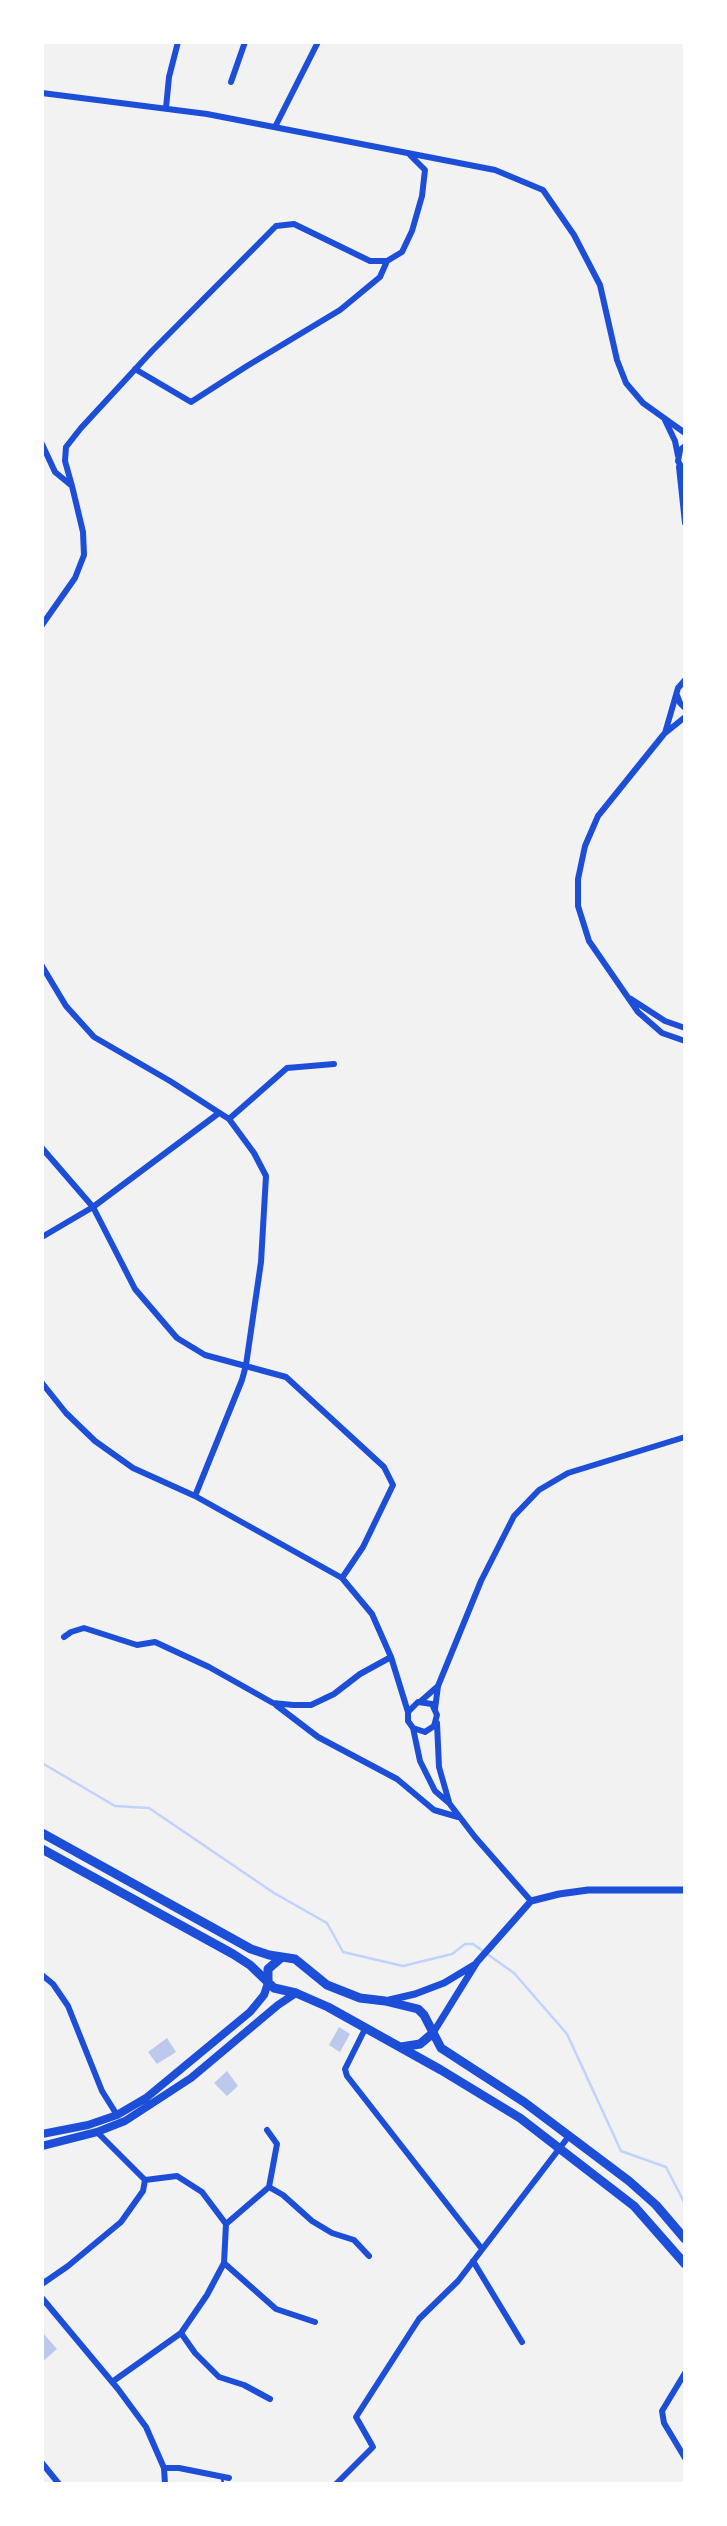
<!DOCTYPE html>
<style>
body{margin:0}
#map{position:relative;width:727px;height:2526px;overflow:hidden;background:#f2f2f2;font-family:"Nunito Sans",sans-serif}
canvas{display:block}
.frame{position:absolute;inset:0;border:44px solid #fff;pointer-events:none}
</style>
<div id="map">
<canvas width="727" height="2526"></canvas>
<div class="frame"></div>
</div>
<script>
const context = document.querySelector('canvas').getContext('2d');
context.lineJoin = 'round';
function shape(rows) {
  const path = new Path2D();
  for (const r of rows) {
    path.moveTo(r[0], r[1]);
    for (let i = 2; i < r.length; i += 2) path.lineTo(r[i], r[i + 1]);
  }
  return path;
}
function stroke(path, color, width, dash) {
  context.strokeStyle = color;
  context.lineWidth = width;
  context.lineCap = dash ? 'butt' : 'round';
  context.setLineDash(dash || []);
  context.stroke(path);
}
function fill(path, color) {
  context.fillStyle = color;
  context.fill(path, 'evenodd');
}
stroke(shape([
 [42,1763,115,1806,149,1808,274,1893,327,1923,343,1952,403,1966,452,1954,465,1944,473,1944,514,1973,567,2034,621,2151,666,2167,685,2204]
]), '#bfd3fe', 2.5);
fill(shape([
 [339,2027,350,2034,340,2052,329,2045],
 [167,2038,176,2052,157,2064,148,2052],
 [227,2071,238,2086,227,2096,214,2083],
 [42,2332,57,2349,42,2362]
]), '#bdc9ec');
stroke(shape([
 [222,2477,223,2484]
]), '#1d4ed8', 2.5);
stroke(shape([
 [231,82,245,42],
 [42,93,207,114,495,170,543,190,574,235,600,285,617,360,626,383,643,403,685,433],
 [166,108,169,77,178,42],
 [275,127,318,42],
 [135,369,191,402,247,366,340,310,380,277,387,261],
 [664,418,675,441,678,456],
 [42,444,55,472,72,486,83,532,84,555,75,578,42,625],
 [685,446,680,450,678,461,685,474],
 [679,467,685,523],
 [72,486,65,461,66,447,81,428,152,351,276,226,294,224,370,261,387,261,402,252,412,231,422,196,425,170,410,155],
 [677,695,680,703,685,708],
 [685,717,664,734,598,816,585,846,578,879,578,906,589,941,638,1012,662,1033,685,1041],
 [665,733,678,688,685,680],
 [42,966,66,1006,94,1037,170,1081,229,1119,254,1153,266,1176,261,1262,246,1365,242,1380,195,1496],
 [631,999,665,1021,685,1028],
 [229,1119,287,1068,334,1064],
 [42,1148,93,1207,135,1289,177,1338,205,1355,286,1377,384,1467,393,1485,363,1547,342,1578],
 [42,1237,93,1207,219,1113],
 [42,1383,66,1413,95,1441,133,1468,195,1496,342,1578,372,1614,391,1657,408,1712],
 [64,1637,71,1632,84,1628,137,1645,155,1642,209,1667,273,1703,293,1705,311,1705,334,1694,360,1674,391,1657],
 [421,1701,438,1686],
 [276,1705,318,1737,397,1779,434,1810,458,1817],
 [435,1709,438,1686,481,1581,514,1516,539,1490,568,1473,685,1437],
 [437,1723,439,1767,449,1802],
 [413,1728,425,1732,434,1726,437,1715,432,1704,418,1702,408,1712,408,1721,413,1728,420,1761,435,1791,449,1803,475,1837,531,1901],
 [42,1975,53,1984,68,2006,102,2091,117,2115],
 [365,2029,345,2069,347,2076,482,2249],
 [97,2132,145,2180,177,2176,202,2192,226,2224],
 [269,2187,283,2195,312,2221,332,2233,354,2240,369,2256],
 [473,2261,522,2342],
 [224,2263,276,2309,315,2322],
 [42,2284,68,2266,121,2222,143,2191,145,2180],
 [42,2298,118,2389,146,2427,164,2468,165,2484],
 [181,2333,195,2353,219,2377,244,2385,270,2399],
 [685,2373,662,2411,664,2423,685,2458],
 [112,2382,181,2333,207,2295,224,2263,226,2224,269,2187,277,2144,267,2130],
 [42,2463,59,2484],
 [164,2468,179,2468,229,2478],
 [336,2484,373,2447,356,2417,419,2319,458,2281,569,2136]
]), '#1d4ed8', 6);
stroke(shape([
 [385,2001,415,1994,444,1983,474,1965],
 [433,2033,477,1962,531,1901,559,1894,588,1890,685,1890]
]), '#1d4ed8', 7);
stroke(shape([
 [42,2134,88,2125,117,2115,146,2098,250,2012,264,1995,268,1983],
 [42,2146,97,2132,125,2121,191,2078,278,2005,296,1993]
]), '#1d4ed8', 8);
stroke(shape([
 [42,1833,251,1949,269,1955,295,1959,327,1985,360,1998,385,2001,418,2009,424,2015,441,2048,524,2102,629,2181,656,2205,685,2239],
 [42,1849,233,1954,250,1965,274,1988,296,1993,328,2007,441,2070,520,2118,634,2206,685,2264],
 [268,1983,268,1969,282,1957],
 [401,2047,420,2044,433,2033]
]), '#1d4ed8', 9);
</script>
